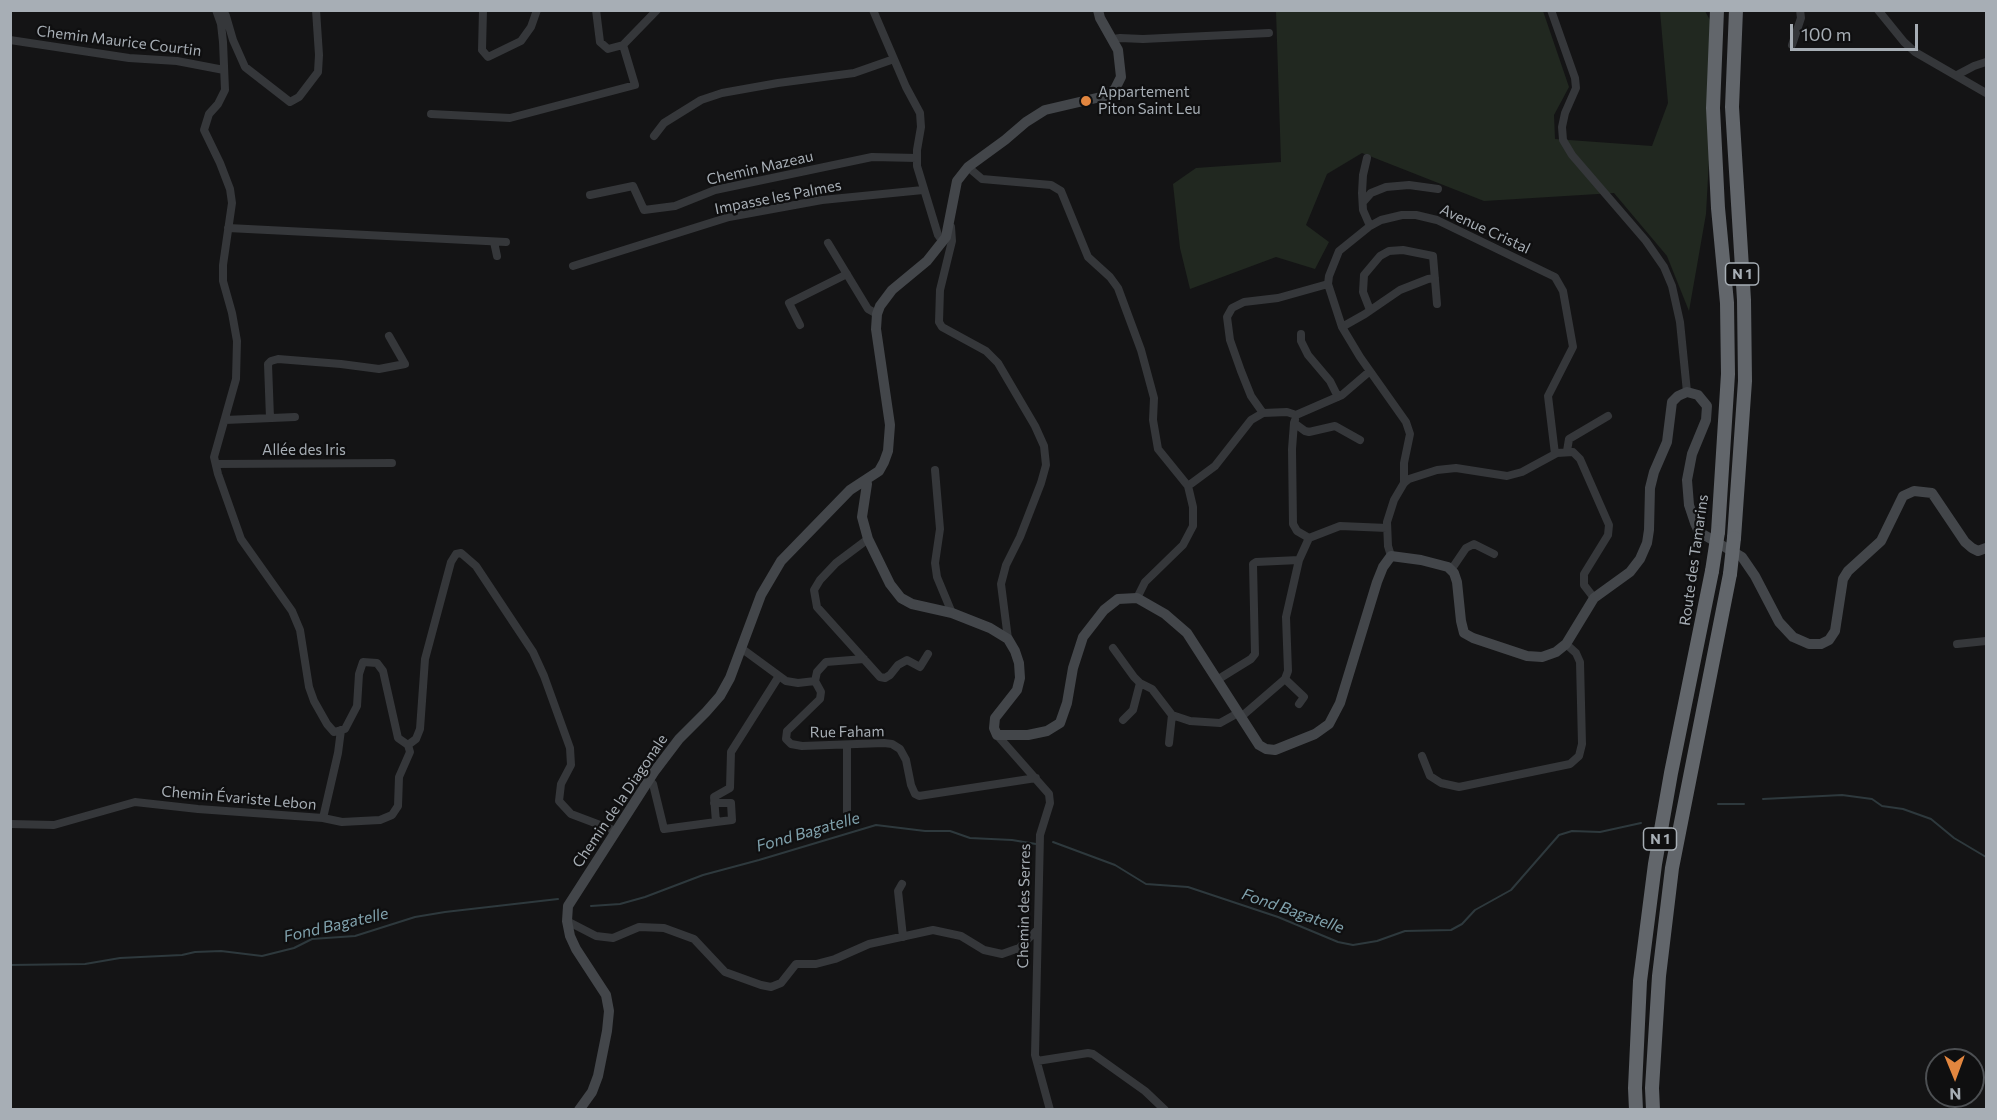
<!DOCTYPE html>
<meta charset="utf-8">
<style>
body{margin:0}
#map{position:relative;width:1997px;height:1120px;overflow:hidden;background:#141415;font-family:Commissioner,sans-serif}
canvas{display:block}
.frame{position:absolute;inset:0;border:12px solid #a7aeb5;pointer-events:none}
.north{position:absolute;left:1925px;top:1048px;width:60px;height:60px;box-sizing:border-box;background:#0f0f10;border:2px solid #4c4f52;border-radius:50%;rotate:179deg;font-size:16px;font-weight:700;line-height:24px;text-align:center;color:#a7aeb5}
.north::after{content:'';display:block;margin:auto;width:21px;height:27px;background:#e2863f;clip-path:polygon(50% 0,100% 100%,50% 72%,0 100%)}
.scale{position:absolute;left:1790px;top:24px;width:128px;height:27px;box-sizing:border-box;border:3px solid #a7aeb5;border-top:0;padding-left:8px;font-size:18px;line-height:21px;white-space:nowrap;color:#a7aeb5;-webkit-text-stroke:4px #0f0f10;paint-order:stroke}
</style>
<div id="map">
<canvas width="1997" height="1120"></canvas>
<div class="frame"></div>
<div class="north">N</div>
<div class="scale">100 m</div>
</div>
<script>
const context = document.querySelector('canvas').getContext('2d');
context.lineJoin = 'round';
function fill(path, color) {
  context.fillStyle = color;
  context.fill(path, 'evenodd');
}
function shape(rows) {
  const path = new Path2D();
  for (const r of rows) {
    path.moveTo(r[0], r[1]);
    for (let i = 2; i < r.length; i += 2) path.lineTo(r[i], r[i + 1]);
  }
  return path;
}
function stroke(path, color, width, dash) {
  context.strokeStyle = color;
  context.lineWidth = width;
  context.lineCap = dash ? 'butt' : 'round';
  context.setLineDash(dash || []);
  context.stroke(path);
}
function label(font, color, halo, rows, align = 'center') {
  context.font = font + ' Commissioner,sans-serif';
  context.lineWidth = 4.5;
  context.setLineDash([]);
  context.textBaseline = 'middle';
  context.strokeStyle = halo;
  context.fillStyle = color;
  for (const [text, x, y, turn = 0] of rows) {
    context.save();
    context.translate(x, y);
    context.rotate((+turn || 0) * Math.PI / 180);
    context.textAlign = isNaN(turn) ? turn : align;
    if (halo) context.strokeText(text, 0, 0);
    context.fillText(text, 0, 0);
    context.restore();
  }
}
fill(shape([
 [1276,11,1543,11,1569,87,1554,115,1555,139,1652,146,1668,103,1660,11,1705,11,1716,31,1706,214,1689,311,1667,256,1614,193,1484,201,1362,153,1327,174,1306,225,1329,242,1315,269,1276,257,1190,289,1180,248,1173,184,1196,168,1281,162]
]), '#212820');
stroke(shape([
 [1763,799,1842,795,1872,799,1882,806,1903,809,1931,819,1954,838,1986,857],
 [1718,804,1744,804],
 [1053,842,1115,865,1146,884,1188,887,1278,917,1338,942,1353,945,1377,941,1405,931,1451,930,1462,924,1475,910,1511,890,1559,835,1572,831,1600,832,1641,823],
 [591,906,620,904,645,897,703,875,759,860,876,825,925,831,950,831,970,838,1012,840,1036,844],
 [10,965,85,964,120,958,182,955,195,952,221,951,262,956,294,948,312,939,355,936,415,917,445,912,558,899]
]), '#2e393d', 2);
stroke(shape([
 [216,10,221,24,223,42,225,90,218,104,209,114,204,130,220,163,230,189,232,203,223,265,223,281,232,313,237,341,236,379,214,457,218,474,241,539,292,611,300,630,309,687,314,701,327,724,334,732,345,729,357,706,359,674,363,662,377,663,383,671,398,738,408,745,416,739,420,729,425,659,451,562,456,554,461,553,476,566,533,652,544,676,570,748,571,765,561,784,559,801,571,814,616,831],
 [223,10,226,16,233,40,245,67,290,102,299,97,318,72,319,55,316,10],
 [483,10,482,50,488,57,521,41,531,27,537,10],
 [596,10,600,42,608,49,623,45,657,10],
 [873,10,906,87,920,113,921,127,917,150,917,166,938,235,943,242],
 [1551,10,1575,78,1576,88,1565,113,1562,127,1563,140,1572,155,1646,241,1664,267,1672,286,1680,322,1687,392],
 [1878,10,1904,42,1915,52,1986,93],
 [1113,39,1120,38,1143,39,1269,33],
 [10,40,129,58,177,61,224,70],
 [1792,45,1801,18,1800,10],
 [1957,75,1974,66,1986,62],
 [431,114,510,118,635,85,623,45],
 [654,136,664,123,701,100,722,93,778,83,854,73,894,59],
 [1367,158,1363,175,1362,193,1363,210,1370,226],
 [968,167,982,179,1051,185,1061,191,1088,257,1110,277,1118,288,1141,350,1154,398,1153,420,1158,449,1188,486,1193,507,1193,526,1183,545,1145,582,1137,598],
 [590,195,633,186,644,210,675,206,715,190,872,157,917,158],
 [1363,202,1371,193,1386,187,1409,185,1438,189],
 [951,227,952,241,940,290,939,322,942,327,986,351,998,363,1035,426,1044,446,1046,465,1041,483,1020,537,1006,565,1001,584,1008,639],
 [228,228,506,242],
 [494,242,497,256],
 [828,243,868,309,877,314],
 [573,266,729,217,822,200,923,190],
 [1370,310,1363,292,1364,275,1380,256,1389,251,1403,250,1433,256,1437,304],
 [800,325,789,303,847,274],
 [1342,327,1365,314,1400,290,1428,279,1435,278],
 [1301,334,1301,341,1308,355,1330,381,1338,397],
 [1263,413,1251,396,1241,371,1230,340,1227,317,1232,308,1244,302,1278,298,1328,284],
 [1296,415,1342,395,1370,371],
 [270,418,268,364,271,361,278,359,341,364,379,369,405,364,389,336],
 [225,420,295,417],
 [1295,420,1294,423,1305,431,1309,432,1335,426,1360,440],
 [1294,423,1292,449,1293,524,1297,531,1309,538],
 [1567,451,1569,439,1608,416],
 [216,464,392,463],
 [935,470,940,529,935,563,937,577,952,613],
 [1404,483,1404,463,1410,434,1406,422,1360,357,1342,327,1328,284,1329,276,1339,251,1370,226,1381,220,1402,215,1416,215,1437,220,1555,277,1563,291,1573,347,1548,396,1555,454],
 [1188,486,1215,466,1251,420,1263,413,1287,412,1296,415],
 [868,539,836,563,820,580,814,590,817,607,880,677,885,678,890,675,898,665,907,660,920,667,928,654],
 [1391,556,1388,546,1387,522,1394,500,1404,483,1409,479,1437,470,1456,468,1507,476,1522,472,1557,453,1573,452,1580,459,1609,525,1608,535,1584,574,1584,585,1594,598],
 [1451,570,1466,548,1474,544,1494,554],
 [1957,644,1986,641],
 [741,648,786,681,798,683,815,681,821,692,820,699,787,731,786,739,791,744,802,746,884,743,892,744,900,749,906,760,911,785,915,794,919,796,1036,778],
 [1113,648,1134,677,1140,683,1152,689,1172,715,1190,721,1220,723,1238,713],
 [1285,679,1304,697,1299,704],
 [1217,680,1251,659,1255,654,1253,564,1256,562,1299,560],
 [815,681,817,672,826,662,864,659],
 [1241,717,1285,679,1288,671,1286,617,1299,560,1309,538,1340,526,1387,528],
 [1123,720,1133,710,1140,683],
 [997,735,1049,794,1050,803,1040,835,1035,1055,1050,1110],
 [1169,743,1172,715],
 [847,745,847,823],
 [1422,756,1430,776,1441,783,1459,787,1570,764,1579,756,1582,744,1580,662,1576,653,1566,644],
 [649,780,653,784,664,829,716,822,714,797,730,788,731,752,779,676],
 [714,803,731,803,732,820,716,822],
 [323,818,338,753,341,730],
 [10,824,54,825,135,802,198,809,323,818,342,822,380,820,392,815,398,806,399,777,410,752,408,745],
 [902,884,898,891,903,937],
 [567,921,596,936,613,938,639,927,664,928,694,939,725,972,761,985,771,987,781,983,796,964,816,964,835,959,869,944,933,930,961,936,984,950,1002,954,1019,948,1037,930],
 [1037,1061,1088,1053,1093,1054,1145,1091,1165,1110]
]), '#35373a', 8);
stroke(shape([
 [866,480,867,484,862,517,868,539,890,584,901,598,912,604,952,613,990,628,1008,639,1015,651,1019,663,1020,678,1017,690,995,718,994,728,997,735,1028,735,1047,731,1060,723,1067,703,1073,668,1083,637,1104,610,1118,599,1137,598,1165,614,1187,633,1259,745,1266,749,1275,750,1315,734,1329,724,1340,703,1377,582,1383,567,1391,556,1421,560,1448,567,1454,573,1457,582,1461,621,1464,633,1473,638,1527,656,1542,657,1556,652,1566,644,1594,598,1630,572,1640,559,1647,543,1649,530,1650,488,1654,472,1667,442,1672,402,1678,396,1687,392,1698,395,1707,406,1706,420,1692,454,1687,480,1689,505,1695,523,1699,532,1742,557,1755,576,1779,622,1793,637,1809,644,1821,644,1829,640,1835,631,1843,579,1848,571,1881,541,1903,496,1914,491,1932,493,1965,542,1972,548,1978,551,1986,548],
 [579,1110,592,1092,598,1076,607,1031,609,1011,606,995,576,949,570,936,567,921,568,906,654,772,679,739,706,712,720,696,730,678,761,595,781,561,850,490,879,471,884,462,888,451,890,425,876,329,877,314,880,306,892,290,927,261,946,237,957,181,968,167,1005,140,1026,122,1045,110,1105,96,1115,89,1121,77,1118,50,1100,18,1098,10]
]), '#43464a', 10);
stroke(shape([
 [1717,10,1713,108,1718,208,1727,303,1728,374,1718,532],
 [1734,538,1745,381,1744,300,1732,107,1736,10],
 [1636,1110,1635,1088,1640,981,1655,864,1671,773,1712,571],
 [1653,1110,1652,1088,1659,976,1672,868,1730,574]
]), '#62666b', 14);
stroke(shape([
 [1712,571,1718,532],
 [1730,574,1734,538]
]), '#62666b', 14);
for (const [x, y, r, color] of [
 [1086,101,6,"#e2863f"]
]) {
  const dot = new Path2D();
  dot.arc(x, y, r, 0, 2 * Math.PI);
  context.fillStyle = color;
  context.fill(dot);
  stroke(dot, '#0f0f10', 2);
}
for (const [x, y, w] of [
 [1742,274,33],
 [1660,839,33]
]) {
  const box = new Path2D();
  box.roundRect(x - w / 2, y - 11, w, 22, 4.5);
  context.fillStyle = '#0f0f10';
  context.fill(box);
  stroke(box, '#a7aeb5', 1.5);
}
label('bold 14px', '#a7aeb5', null, [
 ["N 1",1742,274],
 ["N 1",1660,839]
]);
label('15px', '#a7aeb5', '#0f0f10', [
 ["Chemin Maurice Courtin",119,41,7],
 ["Chemin Mazeau",760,168,-13],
 ["Impasse les Palmes",778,197,-11],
 ["Avenue Cristal",1485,229,25],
 ["Allée des Iris",304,450],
 ["Route des Tamarins",1694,560,-82],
 ["Rue Faham",847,732,-1],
 ["Chemin Évariste Lebon",239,798,5],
 ["Chemin de la Diagonale",620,801,-56],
 ["Chemin des Serres",1024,906,-89]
]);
label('15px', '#a7aeb5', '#0f0f10', [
 ["Appartement",1098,92],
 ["Piton Saint Leu",1098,109]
], 'left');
label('italic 16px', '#80a2ad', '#0f0f10', [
 ["Fond Bagatelle",808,832,-16],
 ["Fond Bagatelle",1293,911,19],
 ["Fond Bagatelle",336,925,-13]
]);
</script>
